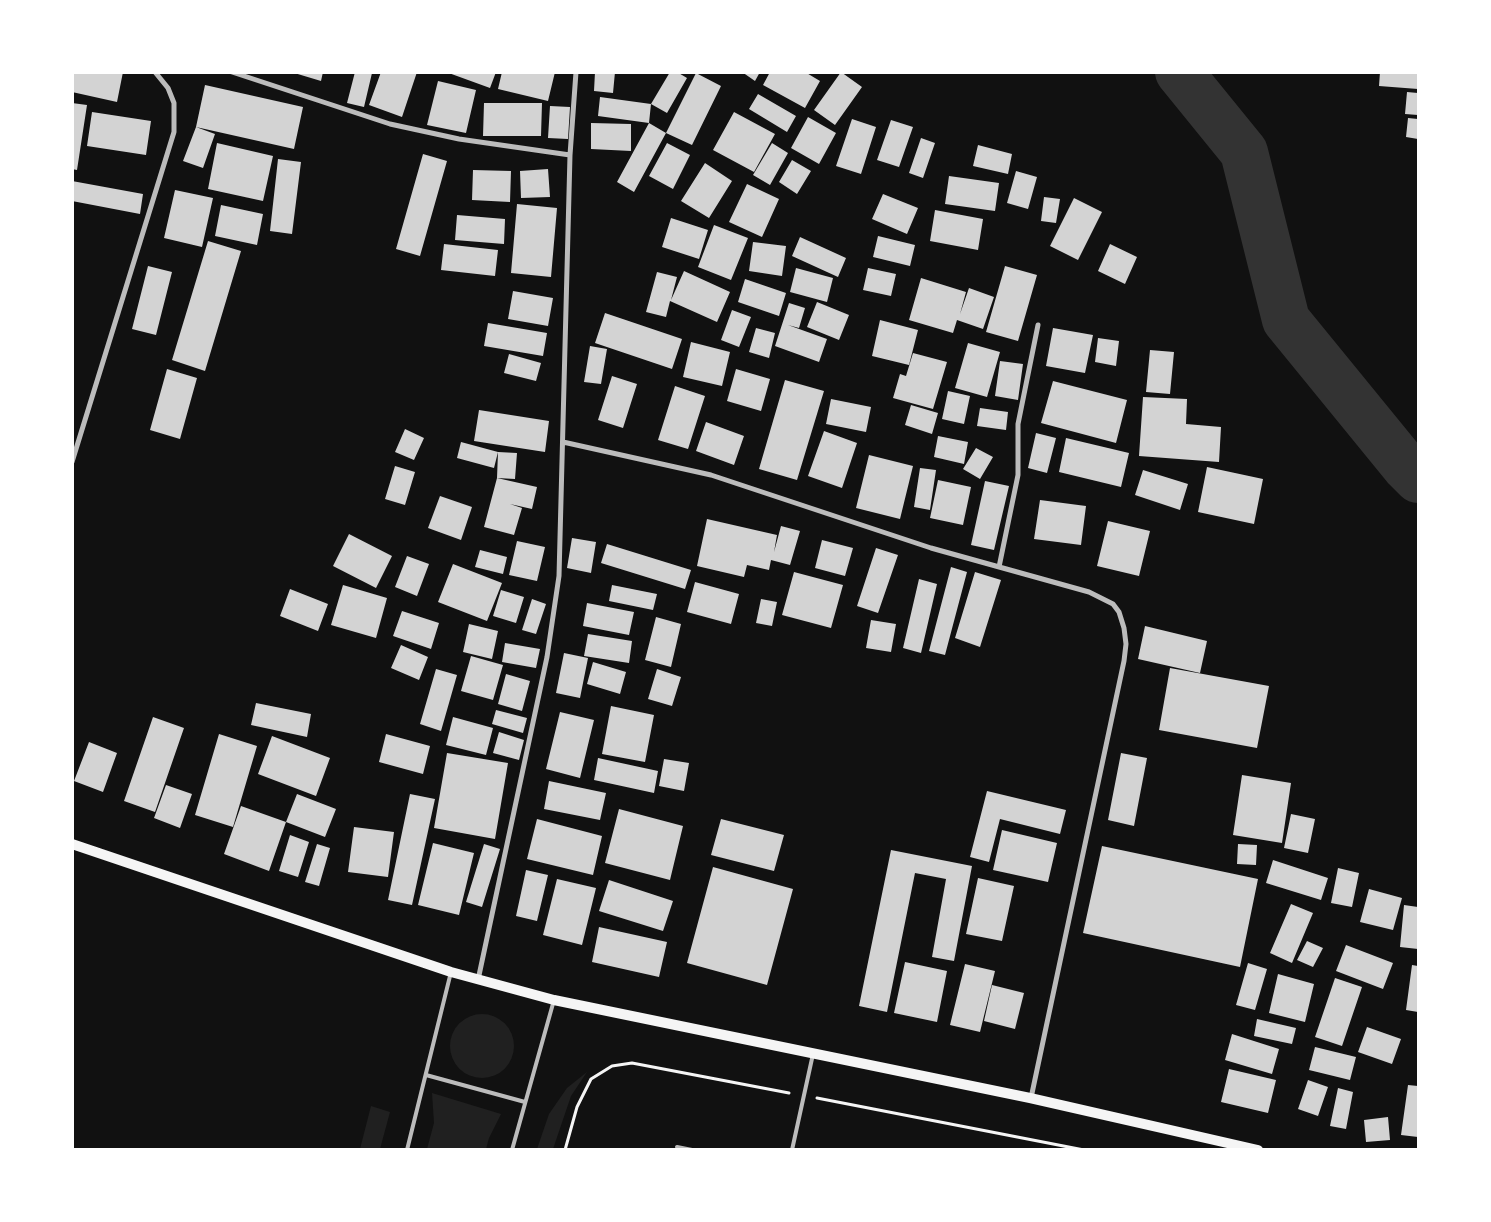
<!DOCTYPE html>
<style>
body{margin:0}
#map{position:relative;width:1491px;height:1222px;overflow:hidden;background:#111;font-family:"Work Sans",sans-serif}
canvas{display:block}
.frame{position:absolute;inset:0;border:74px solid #fff;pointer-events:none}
</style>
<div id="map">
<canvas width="1491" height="1222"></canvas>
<div class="frame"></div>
</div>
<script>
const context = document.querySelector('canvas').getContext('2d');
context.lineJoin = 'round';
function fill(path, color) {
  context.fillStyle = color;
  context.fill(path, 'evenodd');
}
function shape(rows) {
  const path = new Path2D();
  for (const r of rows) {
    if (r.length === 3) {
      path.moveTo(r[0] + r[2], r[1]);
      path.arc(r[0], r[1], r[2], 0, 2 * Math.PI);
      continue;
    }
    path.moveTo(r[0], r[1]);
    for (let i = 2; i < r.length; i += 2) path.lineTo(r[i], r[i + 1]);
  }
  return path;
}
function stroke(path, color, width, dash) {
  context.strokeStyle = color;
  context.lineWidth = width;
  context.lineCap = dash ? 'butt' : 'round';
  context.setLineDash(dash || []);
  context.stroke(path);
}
fill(shape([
 [482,1046,32],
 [587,1072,571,1096,553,1149,537,1149,549,1114,567,1088],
 [432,1093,501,1114,489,1138,486,1149,427,1149,434,1123],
 [371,1106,390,1112,380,1149,360,1149]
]), '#202020');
stroke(shape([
 [1179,72,1244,152,1286,320,1406,467,1418,479]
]), '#333', 48);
fill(shape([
 [72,72,123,72,117,102,72,92],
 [291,72,323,72,321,81],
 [355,72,372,73,364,107,347,103],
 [381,72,417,72,402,117,369,105],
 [446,72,496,72,490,88],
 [502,72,555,72,548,101,498,89],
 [595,72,615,72,613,93,594,91],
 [670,72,677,72,687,78,667,113,651,104],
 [742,72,760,72,755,81],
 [770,72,805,72,820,81,805,108,763,85],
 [841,72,862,87,835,125,814,110],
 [1380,72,1418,72,1418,89,1379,86],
 [696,73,721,86,692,145,666,133,634,192,617,182,649,123,666,133],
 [438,81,476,90,466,133,427,125],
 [205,85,303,107,294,149,196,127],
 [1407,92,1418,93,1418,115,1405,114],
 [758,94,796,116,787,132,749,109],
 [600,97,651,104,649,123,598,116],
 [72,103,87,105,77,170,72,169],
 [484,103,542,103,541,136,483,136],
 [550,106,570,107,568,139,548,138],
 [92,112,151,121,146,155,87,146],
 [734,112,775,134,754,172,713,150],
 [808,117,836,133,819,164,791,148],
 [1408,118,1418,119,1418,139,1406,137],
 [852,119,876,127,861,174,836,166],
 [891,120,913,127,899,167,877,160],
 [591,123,631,124,631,151,591,149],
 [196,127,215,134,203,168,183,161],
 [921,138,935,143,923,178,909,173],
 [217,143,273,156,263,201,208,189],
 [667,143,690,155,673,189,649,176],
 [772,143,788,153,770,185,753,175],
 [978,145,1012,154,1008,174,973,166],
 [423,154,447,161,420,256,396,249],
 [278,159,301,162,292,234,270,231],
 [792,160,811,171,797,194,779,182],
 [705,163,732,181,709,218,681,201],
 [548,169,550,197,521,198,520,171],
 [473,170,511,171,510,202,472,200],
 [1016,171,1037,177,1028,209,1007,203],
 [949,176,999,183,995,211,945,204],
 [72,181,143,194,140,214,72,201],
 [747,184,779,199,762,237,729,222],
 [175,190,213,198,202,247,164,238],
 [883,194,918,208,907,234,872,219],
 [1044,197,1060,199,1056,223,1041,221],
 [1074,198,1102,212,1078,260,1050,246],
 [517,204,557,208,551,277,511,273],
 [221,205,263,214,257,245,215,236],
 [935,210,983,219,978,250,930,241],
 [457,215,505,219,504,244,455,240],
 [671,218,708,230,699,259,662,247],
 [714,225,748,238,731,280,698,267],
 [878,236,915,245,910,266,873,257],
 [800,237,846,258,838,277,792,256],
 [208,241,241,251,205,371,172,360],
 [753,242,786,246,782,276,749,271],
 [444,244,498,250,495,276,441,270],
 [1110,244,1137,257,1125,284,1098,271],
 [148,266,172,272,156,335,132,329],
 [1005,266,1037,275,1018,341,986,332],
 [796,268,833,278,827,302,790,292],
 [868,268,896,274,891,296,863,290],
 [684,271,730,292,717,322,670,301,666,317,646,312,657,272,677,277,671,300],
 [921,278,966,292,960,314,969,288,994,297,983,329,957,320,953,333,909,320],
 [745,279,786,293,779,316,738,302],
 [513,291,553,298,548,326,508,319],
 [817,302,849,315,839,340,807,327],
 [789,303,805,308,799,328,788,325,827,339,819,362,775,346],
 [732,310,751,317,739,347,721,340],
 [605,313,682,339,672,369,595,343],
 [880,320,918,330,909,365,872,356],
 [488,323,547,333,543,356,484,346],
 [756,328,775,333,769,358,749,352],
 [1053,328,1093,335,1085,373,1046,366],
 [1098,338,1119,341,1116,366,1095,362],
 [691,342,730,352,722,386,683,377],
 [968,343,1000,352,987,397,955,388],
 [590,346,607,349,601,384,584,382],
 [1150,350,1174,352,1170,394,1146,392],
 [913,353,947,362,933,409,893,398,900,374,906,376],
 [509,354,541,363,536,381,504,373],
 [1000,361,1023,364,1018,400,995,396],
 [167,369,197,378,180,439,150,430],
 [736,369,770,379,761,411,727,401],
 [612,376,637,384,623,428,598,420],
 [785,380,824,391,797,480,759,469],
 [1053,381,1127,400,1116,443,1041,423],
 [675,386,705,396,688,449,658,440],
 [948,391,970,396,964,424,942,419],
 [1143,397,1187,399,1186,424,1221,427,1219,462,1139,456],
 [831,399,871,407,866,432,826,424],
 [911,405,938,413,932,434,905,425],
 [980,408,1008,412,1006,430,977,426],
 [479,410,549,421,545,452,474,441],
 [706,422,744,436,734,465,696,451],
 [405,429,424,438,414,460,395,452],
 [824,431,857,443,842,488,808,476],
 [1036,433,1056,438,1047,473,1028,468],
 [938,436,968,442,964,464,934,457],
 [1066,438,1129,453,1121,487,1059,472],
 [461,442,498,452,517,453,515,479,497,478,498,452,494,468,457,458],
 [976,448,993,457,980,479,963,469],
 [869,455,913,466,900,519,856,508],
 [395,466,415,472,405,505,385,499],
 [1207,467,1263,479,1254,524,1198,512],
 [920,468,936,470,930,510,914,507],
 [1143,470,1188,484,1180,510,1135,495],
 [497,478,537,487,532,509,510,504,522,508,514,535,484,527],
 [938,480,971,487,963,525,930,518],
 [985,481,1009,486,994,550,971,545],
 [440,496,472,507,461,540,428,528],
 [1040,500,1086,506,1081,545,1034,539],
 [707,519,777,535,774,552,781,526,800,531,790,565,771,560,769,570,747,565,744,577,697,566],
 [1108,521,1150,531,1139,576,1097,566],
 [349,534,392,556,376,588,333,566],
 [572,538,596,542,591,573,567,568],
 [822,540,853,548,845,576,815,568],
 [517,541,545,547,537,581,509,575],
 [607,544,691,570,685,589,601,563],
 [876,548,898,555,878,613,857,606],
 [480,550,507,557,503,574,475,567],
 [407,556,429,564,417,596,395,587],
 [453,564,502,583,487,621,438,602],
 [951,567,967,572,945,655,929,651],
 [794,572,843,585,831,628,782,615],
 [975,572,1001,580,980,647,955,638],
 [919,579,937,584,921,653,903,648],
 [695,582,739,594,731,624,687,612],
 [343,585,387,598,376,638,331,625],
 [612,585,657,594,653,610,609,601],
 [290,589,328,604,318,631,280,616],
 [501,590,524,597,516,623,493,616],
 [532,599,546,604,536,634,522,630],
 [761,599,777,602,772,626,756,623],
 [587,603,634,612,629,635,583,626],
 [402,611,439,623,431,649,393,636],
 [656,617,681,624,671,667,645,660],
 [871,620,896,624,891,652,866,648],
 [469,624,498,631,492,659,463,652],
 [1145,626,1207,641,1200,673,1138,659],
 [588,634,632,641,629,663,584,656],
 [505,643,540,649,536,668,502,662],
 [401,645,428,657,419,680,391,668],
 [564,653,588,658,580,698,556,693],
 [471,656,503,665,493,700,461,691],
 [593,662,626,672,620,694,587,684],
 [1170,668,1269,686,1257,748,1159,730],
 [436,669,457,675,441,731,420,724],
 [657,669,681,677,672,706,648,699],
 [506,674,530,681,522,711,498,704],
 [256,703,311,714,307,737,251,725],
 [611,706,654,715,645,762,602,754],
 [496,710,527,718,523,733,492,724],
 [560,712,594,720,580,778,546,769],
 [153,717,184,728,155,812,124,801],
 [453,717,493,728,486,755,446,745],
 [499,732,524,740,519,760,493,753],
 [219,734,257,746,233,827,195,815],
 [386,734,430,746,423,774,379,762],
 [272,736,330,758,316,796,258,774],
 [89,742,117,753,103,792,74,781],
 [447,753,508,763,495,839,434,828],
 [1121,753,1147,758,1134,826,1108,820],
 [598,758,658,771,654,793,594,780],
 [664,759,689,763,684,791,659,786],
 [1242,775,1291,783,1282,843,1233,835],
 [549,781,606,793,600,820,544,809],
 [166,785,192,794,180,828,154,818],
 [987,791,1066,810,1060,834,1000,819,989,862,970,857],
 [297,794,336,809,325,837,286,822],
 [410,794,435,799,412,905,388,900],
 [241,806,286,822,269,871,224,854],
 [619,809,683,826,670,880,605,863],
 [1291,814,1315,819,1308,853,1284,848],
 [537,819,602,836,593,875,527,859],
 [721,819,784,835,774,871,711,855],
 [354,827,394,832,388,877,348,872],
 [1002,830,1057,843,1048,882,993,870],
 [290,835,309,842,298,877,279,871],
 [433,843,474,853,459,915,418,905],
 [317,844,330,848,319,886,305,882],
 [484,844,500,849,482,907,466,902],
 [1238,844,1257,845,1256,865,1237,864],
 [1102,846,1258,879,1240,967,1083,933],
 [891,850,972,866,954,961,932,957,946,879,915,873,887,1012,859,1006],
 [1273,860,1328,878,1321,900,1266,883],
 [713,867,793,889,767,985,687,963],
 [1338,868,1359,873,1352,907,1331,903],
 [526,870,548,875,537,921,516,916],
 [978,878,1014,886,1002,941,966,934],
 [557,879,596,888,582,945,543,935],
 [609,880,673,901,663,931,599,911],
 [1369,889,1402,898,1393,930,1360,922],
 [1291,904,1313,913,1292,963,1270,953],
 [1404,905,1418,907,1418,949,1400,947],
 [599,927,667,942,659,977,592,962],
 [1307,941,1323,948,1313,967,1297,960],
 [1346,945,1393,963,1383,989,1336,971],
 [905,962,947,971,937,1022,894,1013],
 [1248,963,1267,969,1255,1010,1236,1005],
 [965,964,995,971,980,1032,950,1025],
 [1412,965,1418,966,1418,1012,1406,1010],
 [1278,974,1314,984,1305,1022,1269,1013],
 [1335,978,1362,987,1342,1046,1315,1037],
 [992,985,1024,993,1015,1029,984,1021],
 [1257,1019,1296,1028,1292,1044,1254,1036],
 [1367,1027,1401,1039,1392,1064,1358,1052],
 [1232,1034,1279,1049,1272,1074,1225,1060],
 [1315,1047,1356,1057,1350,1080,1309,1070],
 [1229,1069,1276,1080,1268,1113,1221,1102],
 [1308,1080,1328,1087,1318,1116,1298,1109],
 [1408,1085,1418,1086,1418,1137,1401,1135],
 [1338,1088,1353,1092,1346,1129,1330,1126],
 [1388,1117,1390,1140,1366,1142,1364,1120]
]), '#d3d3d3');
stroke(shape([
 [817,1098,1084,1150],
 [565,1150,577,1107,591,1079,612,1066,632,1063,789,1093]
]), '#f5f5f5', 3);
stroke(shape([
 [426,1075,525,1102],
 [677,1147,692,1150],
 [407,1150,451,972],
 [512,1150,554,1000],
 [792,1150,813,1054]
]), '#bcbcbc', 4);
stroke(shape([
 [232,72,390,124,459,139,570,155],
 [563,442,711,475,931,548,1089,592,1113,604,1119,612,1124,628,1126,644,1124,661,1031,1098],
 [72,462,174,132,174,103,168,88,155,72],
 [999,567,1018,475,1018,424,1038,325],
 [478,980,547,657,559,576,570,155,576,72]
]), '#bcbcbc', 5);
stroke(shape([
 [72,844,451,972,554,1000,1030,1098,1258,1150]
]), '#f5f5f5', 10);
</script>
